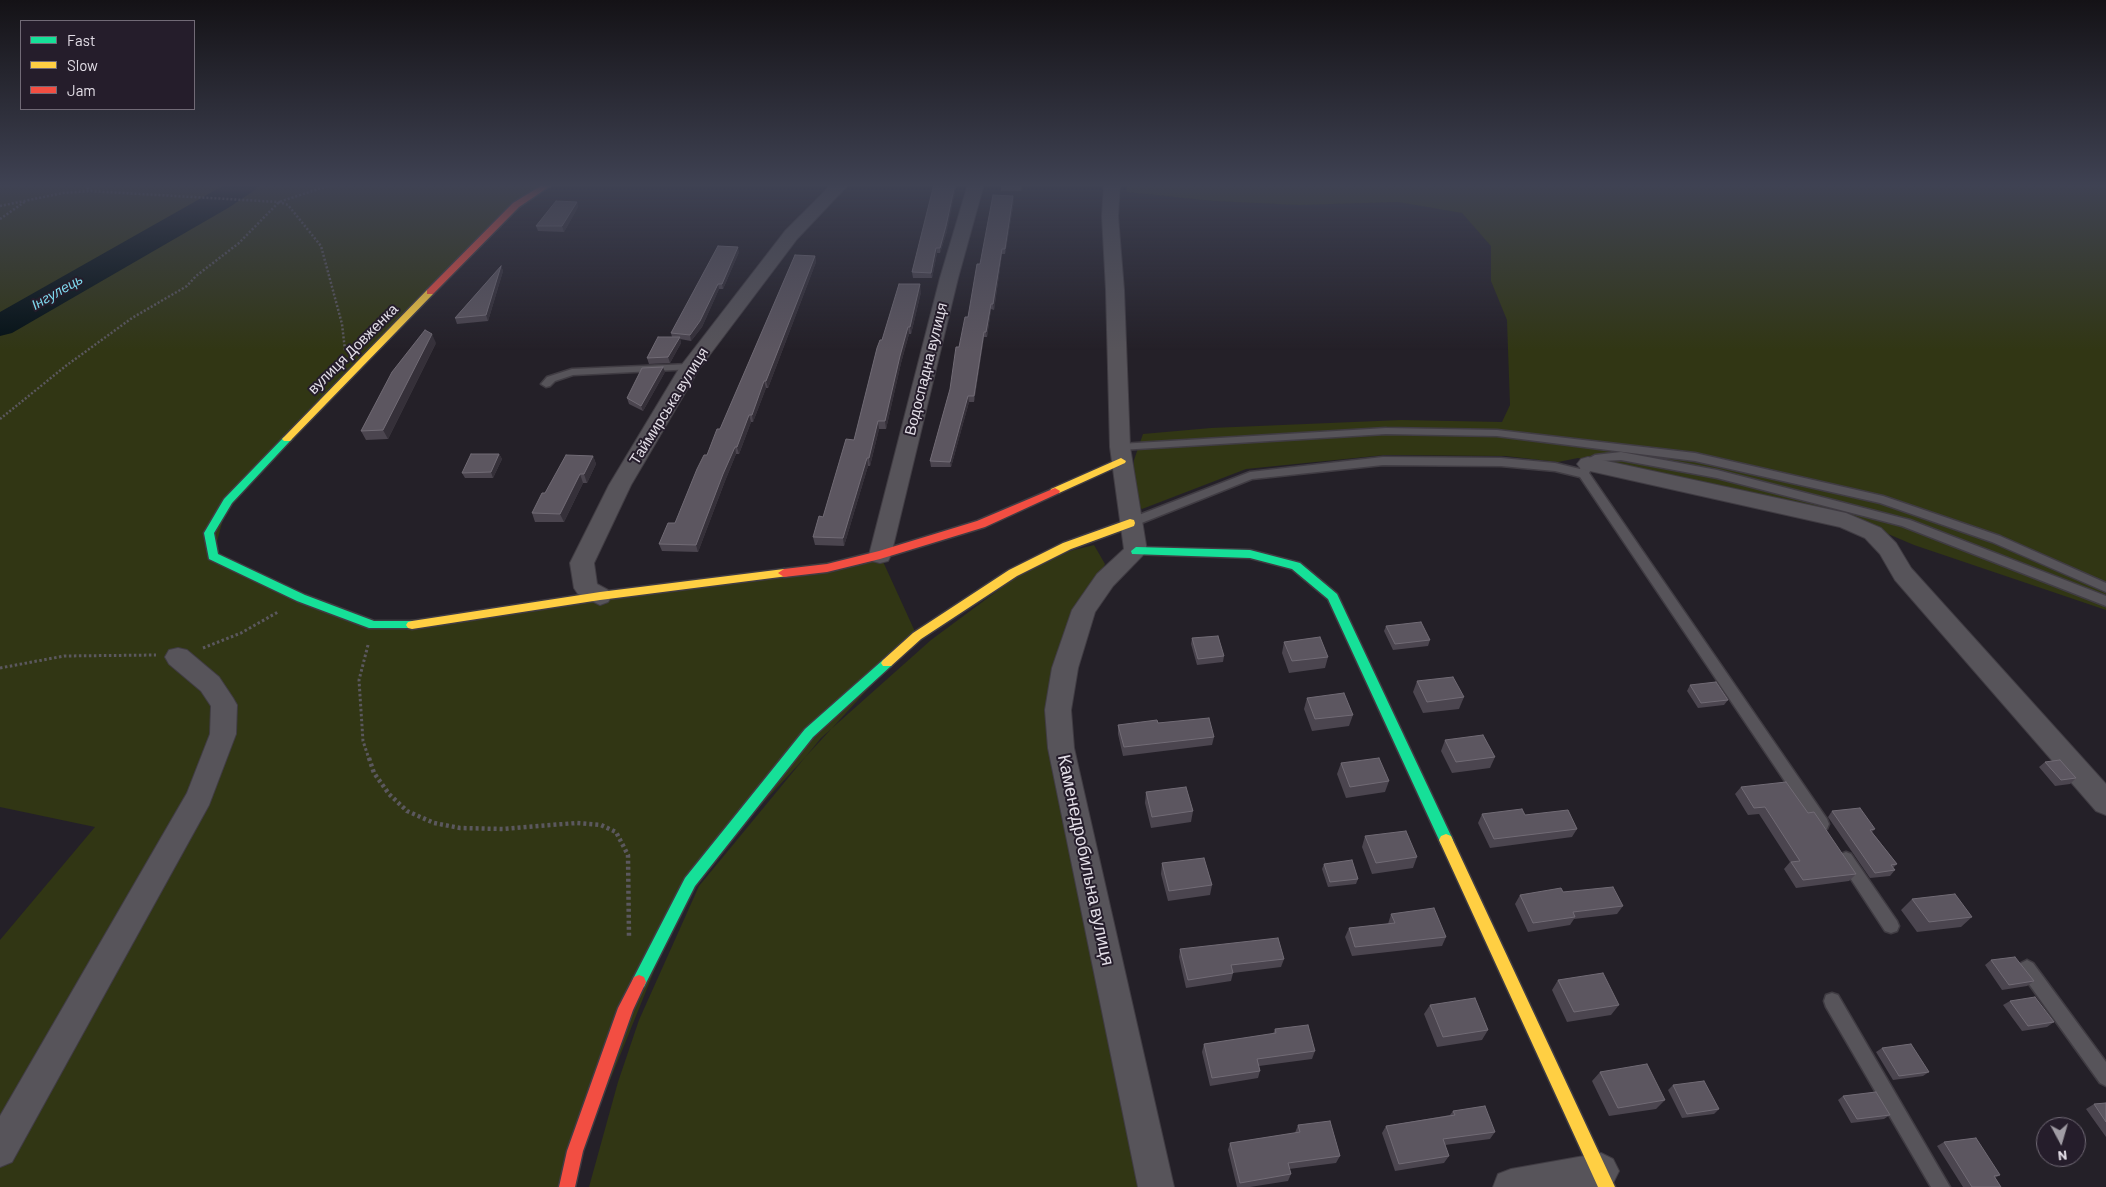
<!DOCTYPE html>
<meta charset="utf-8">
<style>
body{margin:0}
#map{position:relative;width:2106px;height:1187px;overflow:hidden;background:#242028;font-family:Barlow,sans-serif}
canvas{display:block}
.legend{position:absolute;left:20px;top:20px;width:175px;height:90px;box-sizing:border-box;background:#251d2b;border:1px solid #716a76;margin:0;padding:6px 9px;list-style:none;font-size:15px;color:#e3dee7}
.legend li{display:flex;align-items:center;gap:10px;height:25px}
.legend b{width:25px;border:1px solid #716a76}
.north{position:absolute;left:2036px;top:1117px;width:50px;height:50px;box-sizing:border-box;background:#251d2b;border:1px solid #716a76;border-radius:50%;rotate:174deg;font-size:14px;font-weight:700;line-height:20px;text-align:center;color:#e3dee7}
.north::after{content:'';display:block;margin:auto;width:18px;height:22px;background:#a09ca4;clip-path:polygon(50% 0,100% 100%,50% 72%,0 100%)}
</style>
<div id="map">
<canvas width="2106" height="1187"></canvas>
<ul class="legend">
<li><b style="height:6px;background:#16e098"></b>Fast</li>
<li><b style="height:6px;background:#ffcf43"></b>Slow</li>
<li><b style="height:6px;background:#f24e42"></b>Jam</li>
</ul>
<div class="north">N</div>
</div>
<script>
const context = document.querySelector('canvas').getContext('2d');
context.lineJoin = 'round';
function fill(path, color) {
  context.fillStyle = color;
  context.fill(path, 'evenodd');
}
function shape(rows) {
  const path = new Path2D();
  for (const r of rows) {
    path.moveTo(r[0], r[1]);
    for (let i = 2; i < r.length; i += 2) path.lineTo(r[i], r[i + 1]);
  }
  return path;
}
function stroke(path, color, width, dash) {
  context.strokeStyle = color;
  context.lineWidth = width;
  context.lineCap = dash ? 'butt' : 'round';
  context.setLineDash(dash || []);
  context.stroke(path);
}
function label(font, color, halo, rows, align = 'center') {
  context.font = font + ' Barlow,sans-serif';
  context.lineWidth = 4;
  context.setLineDash([]);
  context.textBaseline = 'middle';
  context.strokeStyle = halo;
  context.fillStyle = color;
  for (const [text, x, y, turn = 0] of rows) {
    context.save();
    context.translate(x, y);
    context.rotate((+turn || 0) * Math.PI / 180);
    context.textAlign = isNaN(turn) ? turn : align;
    if (halo) context.strokeText(text, 0, 0);
    context.fillText(text, 0, 0);
    context.restore();
  }
}
fill(shape([
 [0,184,549,184,516,205,228,501,213,556,373,625,880,555,917,636,690,882,567,1187,0,1187,0,940,95,827,0,807],
 [1127,184,2106,184,2106,610,1914,545,1848,517,1578,458,1558,462,1505,456,1385,455,1246,469,1142,509,1134,505,1134,460,1143,434,1211,428,1401,420,1502,422,1510,405,1507,320,1491,281,1491,246,1462,213,1398,202,1299,205,1213,201,1127,192],
 [1094,545,1105,564,1059,668,1144,1187,589,1187,618,1082,639,1020,699,886,821,738,931,640,1016,577,1070,551]
]), '#313614');
fill(shape([
 [226,184,259,184,255,190,228,208,12,333,0,336,0,312,226,184]
]), '#041115');
const lane = shape([
 [690,364,694,365,694,369,573,375,555,381,550,386,546,387,541,384,547,377,572,369,690,364],
 [1386,428,1497,430,1695,453,1883,496,2000,536,2106,583,2106,592,1992,542,1880,503,1695,461,1497,436,1386,434,1120,450,1115,447,1120,444,1386,428],
 [1621,452,1717,470,1910,520,2106,596,2106,606,1902,526,1717,478,1621,460,1601,461,1593,466,1589,473,1827,819,1829,824,1827,829,1822,830,1817,829,1580,477,1555,471,1501,466,1383,465,1252,479,1134,526,1130,527,1124,523,1126,520,1250,472,1383,457,1501,458,1555,463,1580,469,1584,461,1595,455,1621,452],
 [1846,852,1851,854,1897,921,1899,926,1897,931,1891,933,1885,931,1841,864,1838,859,1841,854,1846,852],
 [2027,960,2033,963,2106,1062,2106,1086,2100,1083,2021,973,2019,968,2021,963,2027,960],
 [1832,993,1838,995,1950,1187,1931,1187,1826,1007,1824,1001,1826,995,1832,993]
]);
const street = shape([
 [832,184,849,184,797,239,699,369,631,485,594,563,597,584,608,590,612,596,608,602,600,605,578,594,574,588,570,563,609,485,680,367,785,231,832,184],
 [968,184,984,184,958,278,891,555,888,561,880,563,872,561,869,555,940,278,968,184],
 [1104,184,1120,184,1118,216,1124,290,1130,447,1147,551,1113,586,1095,612,1078,668,1071,710,1074,748,1174,1187,1138,1187,1048,748,1045,710,1052,668,1072,610,1097,574,1124,549,1110,447,1106,290,1102,216,1104,184],
 [1588,457,1846,513,1881,528,1896,543,1911,568,2106,784,2106,815,2096,811,1895,580,1880,554,1865,538,1840,527,1581,469,1577,464,1581,459,1588,457],
 [178,648,187,650,219,677,233,698,237,705,236,734,209,805,12,1162,0,1167,0,1116,187,793,210,734,211,706,201,691,169,664,165,657,169,650,178,648],
 [1601,1153,1613,1159,1619,1171,1613,1183,1605,1187,1493,1187,1498,1174,1511,1169,1601,1153]
]);
const fast = shape([
 [287,436,292,439,290,441,232,503,214,533,218,554,305,595,374,621,412,621,416,622,418,625,416,628,369,628,297,601,209,559,204,533,224,499,284,437,287,436],
 [1136,547,1250,550,1300,563,1337,594,1453,840,1451,844,1446,846,1441,844,1328,599,1292,569,1250,558,1132,554,1131,551,1136,547],
 [887,658,891,660,893,663,891,666,813,737,695,886,644,987,639,989,634,987,632,982,634,977,685,878,805,729,883,660,887,658]
]);
const slow = shape([
 [430,289,433,290,433,294,290,441,284,441,282,439,284,437,427,290,430,289],
 [1121,458,1126,461,1125,463,1059,493,1051,493,1050,491,1051,489,1121,458],
 [1130,519,1134,520,1135,523,1134,526,1071,549,1017,576,921,639,891,666,883,666,881,663,883,660,913,633,1009,570,1063,543,1130,519],
 [784,569,790,573,788,576,600,600,412,629,408,628,406,625,408,622,412,621,600,592,784,569],
 [1446,834,1451,836,1615,1187,1598,1187,1439,840,1441,836,1446,834]
]);
const jam = shape([
 [544,184,553,184,519,207,433,294,427,294,427,290,513,203,544,184],
 [1055,488,1060,491,1059,493,985,527,880,559,827,572,784,577,778,573,784,569,827,564,879,551,977,521,1055,488],
 [639,975,644,977,646,982,633,1010,583,1151,575,1187,559,1187,567,1151,618,1008,634,977,639,975]
]);
stroke(lane, '#403c43', 3);
stroke(street, '#403c43', 2);
stroke(fast, '#403c43', 3);
stroke(slow, '#403c43', 3);
stroke(jam, '#403c43', 3);
stroke(shape([
 [85,184,89,190],
 [0,206,63,193,89,191,279,202,288,205,321,246,342,324,345,350],
 [0,219,26,201],
 [0,419,67,365,132,318,187,286,196,276,239,243,279,202,334,184]
]), '#5b585e', 2.5, [2, 2]);
stroke(shape([
 [368,645,359,680,363,741,369,759],
 [203,648,241,633,278,612],
 [0,668,64,656,156,655]
]), '#5b585e', 3, [2.5, 2.5]);
stroke(shape([
 [369,758,374,773,389,794,407,811,434,823,460,828,503,829,576,823,601,825,616,832,628,855,629,937]
]), '#5b585e', 4.5, [3, 3]);
fill(lane, '#57545a');
fill(street, '#57545a');
fill(fast, '#16e098');
fill(slow, '#ffcf43');
fill(jam, '#f24e42');
fill(shape([
 [1001,184,1022,184,1021,191,1001,191],
 [1014,201,1005,254,1002,254,994,310,991,309,987,337,984,337,974,402,969,402,951,467,931,467,930,461,950,389,959,347,968,317,980,264],
 [577,202,578,207,564,232,538,231,536,226],
 [947,231,940,253,937,253,932,278,913,278,912,272],
 [739,252,723,289,719,289,702,327,691,341,680,339,681,343,670,363,649,364,647,358,672,337,671,333],
 [815,256,816,262,768,388,766,388,753,422,751,422,739,454,736,454,725,481,698,552,662,551,659,544,675,523,720,429],
 [501,266,503,271,488,321,457,324,455,318],
 [921,292,911,334,909,334,901,363,886,429,879,429,870,466,868,466,844,546,815,545,813,537,823,517,854,440,882,340],
 [436,343,388,439,366,440,361,431],
 [665,372,643,411,629,404,627,398],
 [499,454,502,459,493,478,465,478,462,473],
 [593,456,596,464,587,483,583,483,564,522,535,522,532,513,545,493],
 [1386,626,1430,640,1428,646,1393,650,1384,631],
 [1192,638,1224,656,1223,662,1197,665,1191,644],
 [1284,642,1328,657,1325,668,1289,673,1282,653],
 [1417,681,1464,697,1459,709,1423,713,1413,692],
 [1690,685,1728,700,1724,705,1698,708,1687,691],
 [1307,698,1353,715,1349,726,1312,731,1304,709],
 [1158,723,1214,737,1212,745,1123,756,1118,734,1118,725],
 [1445,740,1495,757,1490,768,1452,773,1441,751],
 [2045,762,2076,778,2070,784,2055,786,2039,767],
 [1341,763,1389,781,1385,792,1346,798,1337,774],
 [1741,787,1808,813,1856,874,1849,881,1796,888,1784,869,1790,862,1759,814,1748,815,1735,794],
 [1146,792,1193,811,1191,822,1151,828,1145,803],
 [1832,811,1875,829,1872,832,1897,864,1893,868,1895,870,1890,876,1870,878,1828,817],
 [1482,814,1525,815,1577,829,1572,837,1490,848,1478,823],
 [1365,836,1417,857,1413,868,1372,874,1362,847],
 [1162,863,1212,885,1210,895,1168,901,1161,874],
 [1324,864,1358,879,1356,884,1328,887,1322,869],
 [1563,892,1623,906,1617,914,1574,919,1570,925,1528,932,1515,904,1520,895],
 [1912,899,1972,917,1961,927,1917,932,1901,910],
 [1391,914,1446,937,1442,946,1352,956,1345,937,1349,928,1388,924],
 [1180,949,1284,959,1281,967,1233,973,1231,981,1186,988,1179,957],
 [1991,960,2034,981,2027,986,2002,990,1985,965],
 [1558,980,1619,1005,1611,1015,1567,1022,1552,990],
 [2010,1001,2054,1022,2047,1027,2022,1031,2003,1005],
 [1430,1005,1488,1030,1482,1040,1437,1047,1424,1014],
 [1275,1029,1315,1051,1312,1059,1259,1066,1260,1071,1258,1078,1210,1086,1202,1052,1204,1044,1273,1034],
 [1882,1048,1929,1072,1923,1076,1893,1080,1876,1052],
 [1600,1072,1665,1100,1656,1109,1609,1116,1592,1081],
 [1673,1085,1719,1109,1714,1114,1682,1118,1668,1090],
 [1843,1096,1890,1115,1884,1119,1851,1123,1838,1100],
 [2106,1103,2106,1137,2086,1109,2094,1104],
 [1453,1111,1495,1132,1490,1139,1445,1145,1449,1156,1444,1163,1395,1171,1382,1133,1386,1126,1450,1115],
 [1298,1125,1340,1156,1336,1163,1289,1169,1291,1174,1288,1181,1250,1187,1237,1187,1228,1150,1230,1143,1295,1133],
 [1944,1142,2000,1175,1995,1178,2001,1187,1963,1187,1937,1146]
]), '#4b454f');
fill(shape([
 [955,184,957,184,947,231,940,253,940,248],
 [1013,196,1014,201,1005,254,1005,249],
 [577,202,578,207,564,232,562,226],
 [738,247,739,252,723,289,722,284],
 [936,248,937,253,932,278,931,273],
 [1002,249,1002,254,994,310,993,304],
 [815,256,816,262,768,388,766,381],
 [501,266,503,271,488,321,486,315],
 [718,284,719,289,702,327,691,341,690,335],
 [920,284,921,292,911,334,910,327],
 [991,304,991,309,987,337,986,332],
 [908,327,909,334,901,363,886,429,885,421,900,356],
 [984,332,984,337,974,402,974,396],
 [432,334,436,343,388,439,383,430],
 [680,337,681,343,670,363,668,357],
 [663,367,665,372,643,411,641,406],
 [764,381,766,388,753,422,752,415],
 [968,396,969,402,951,467,950,462],
 [749,415,751,422,739,454,737,447],
 [878,421,879,429,870,466,869,458],
 [735,447,736,454,725,481,698,552,696,545,723,474],
 [499,454,502,459,493,478,491,472],
 [593,456,596,464,587,483,584,474],
 [867,458,868,466,844,546,843,538],
 [580,474,583,483,564,522,560,514]
]), '#353039');
const building = shape([
 [934,184,955,184,946,226,940,248,936,248,931,273,912,272,934,184],
 [1001,184,1021,184,1021,186,1001,186,1001,184],
 [993,195,1013,196,1005,249,1002,249,993,304,991,304,986,332,984,332,974,396,968,396,950,462,930,461,950,389,956,347,959,347,965,317,968,317,977,264,980,264,993,195],
 [556,201,577,202,562,226,536,226,556,201],
 [718,246,738,247,722,284,718,284,700,321,690,335,671,333,718,246],
 [795,255,815,256,766,381,764,381,752,415,749,415,737,447,735,447,723,474,696,545,659,544,668,523,675,523,697,469,704,455,707,455,717,429,720,429,795,255],
 [501,266,486,315,455,318,501,266],
 [899,284,920,284,910,327,908,327,900,356,885,421,878,421,869,458,867,458,843,538,813,537,819,516,823,517,846,439,854,440,877,348,880,340,882,340,899,284],
 [425,330,432,334,383,430,361,431,392,372,425,330],
 [658,337,680,337,668,357,647,358,658,337],
 [663,367,641,406,627,398,642,368,663,367],
 [471,454,499,454,491,472,462,473,471,454],
 [566,455,593,456,584,474,580,474,560,514,532,513,542,493,545,493,566,455],
 [1421,622,1430,640,1395,644,1386,626,1421,622],
 [1218,636,1224,656,1198,659,1192,638,1218,636],
 [1320,637,1328,657,1292,661,1284,642,1320,637],
 [1453,677,1464,697,1427,702,1417,681,1453,677],
 [1716,682,1728,700,1701,703,1690,685,1716,682],
 [1344,693,1353,715,1315,719,1307,698,1344,693],
 [1209,718,1214,737,1124,747,1118,725,1157,720,1158,723,1209,718],
 [1483,735,1495,757,1456,762,1445,740,1483,735],
 [1379,758,1389,781,1350,787,1341,763,1379,758],
 [2060,760,2076,778,2061,780,2045,762,2060,760],
 [1786,782,1808,813,1814,812,1856,874,1803,880,1791,862,1800,861,1765,807,1754,808,1741,787,1786,782],
 [1186,787,1193,811,1152,817,1146,792,1186,787],
 [1860,808,1875,829,1870,830,1897,864,1891,865,1895,870,1875,873,1832,811,1860,808],
 [1522,809,1525,815,1568,810,1577,829,1494,839,1482,814,1522,809],
 [1406,831,1417,857,1376,863,1365,836,1406,831],
 [1204,858,1212,885,1169,891,1162,863,1204,858],
 [1352,860,1358,879,1330,882,1324,864,1352,860],
 [1613,887,1623,906,1573,912,1575,917,1533,923,1520,895,1561,888,1563,892,1613,887],
 [1955,894,1972,917,1929,922,1912,899,1955,894],
 [1434,908,1446,937,1355,947,1349,928,1395,923,1391,914,1434,908],
 [1278,938,1284,959,1231,965,1233,973,1188,980,1180,949,1278,938],
 [2015,957,2034,981,2009,985,1991,960,2015,957],
 [1603,973,1619,1005,1574,1012,1558,980,1603,973],
 [2035,997,2054,1022,2028,1026,2010,1001,2035,997],
 [1475,998,1488,1030,1443,1037,1430,1005,1475,998],
 [1308,1025,1315,1051,1257,1059,1260,1071,1212,1078,1204,1044,1276,1033,1275,1029,1308,1025],
 [1911,1044,1929,1072,1899,1076,1882,1048,1911,1044],
 [1647,1064,1665,1100,1618,1108,1600,1072,1647,1064],
 [1704,1081,1719,1109,1687,1114,1673,1085,1704,1081],
 [1876,1092,1890,1115,1857,1119,1843,1096,1876,1092],
 [2106,1103,2106,1122,2094,1104,2106,1103],
 [1485,1106,1495,1132,1443,1139,1449,1156,1399,1164,1386,1126,1455,1115,1453,1111,1485,1106],
 [1330,1121,1340,1156,1288,1163,1291,1174,1240,1183,1230,1143,1300,1132,1298,1125,1330,1121],
 [1976,1138,2000,1175,1994,1176,2001,1187,1972,1187,1944,1142,1976,1138]
]);
fill(building, '#5c5660');
stroke(building, '#716b75', 1);
const sky = context.createLinearGradient(0, 0, 0, 350);
sky.addColorStop(0, '#141216');
sky.addColorStop(0.53, '#3f4253');
sky.addColorStop(1, '#3f425300');
context.fillStyle = sky;
context.fillRect(0, 0, 2106, 350);
label('italic 14px', '#7ed8ed', '#251d2b', [
 ["Інгулець",57,292,-30]
]);
label('15px', '#e3dee7', '#251d2b', [
 ["вулиця Довженка",353,349,-45],
 ["Водоспадна вулиця",926,369,-76],
 ["Таймирська вулиця",669,406,-58]
]);
label('18px', '#e3dee7', '#251d2b', [
 ["Каменедробильна вулиця",1086,860,78]
]);
</script>
